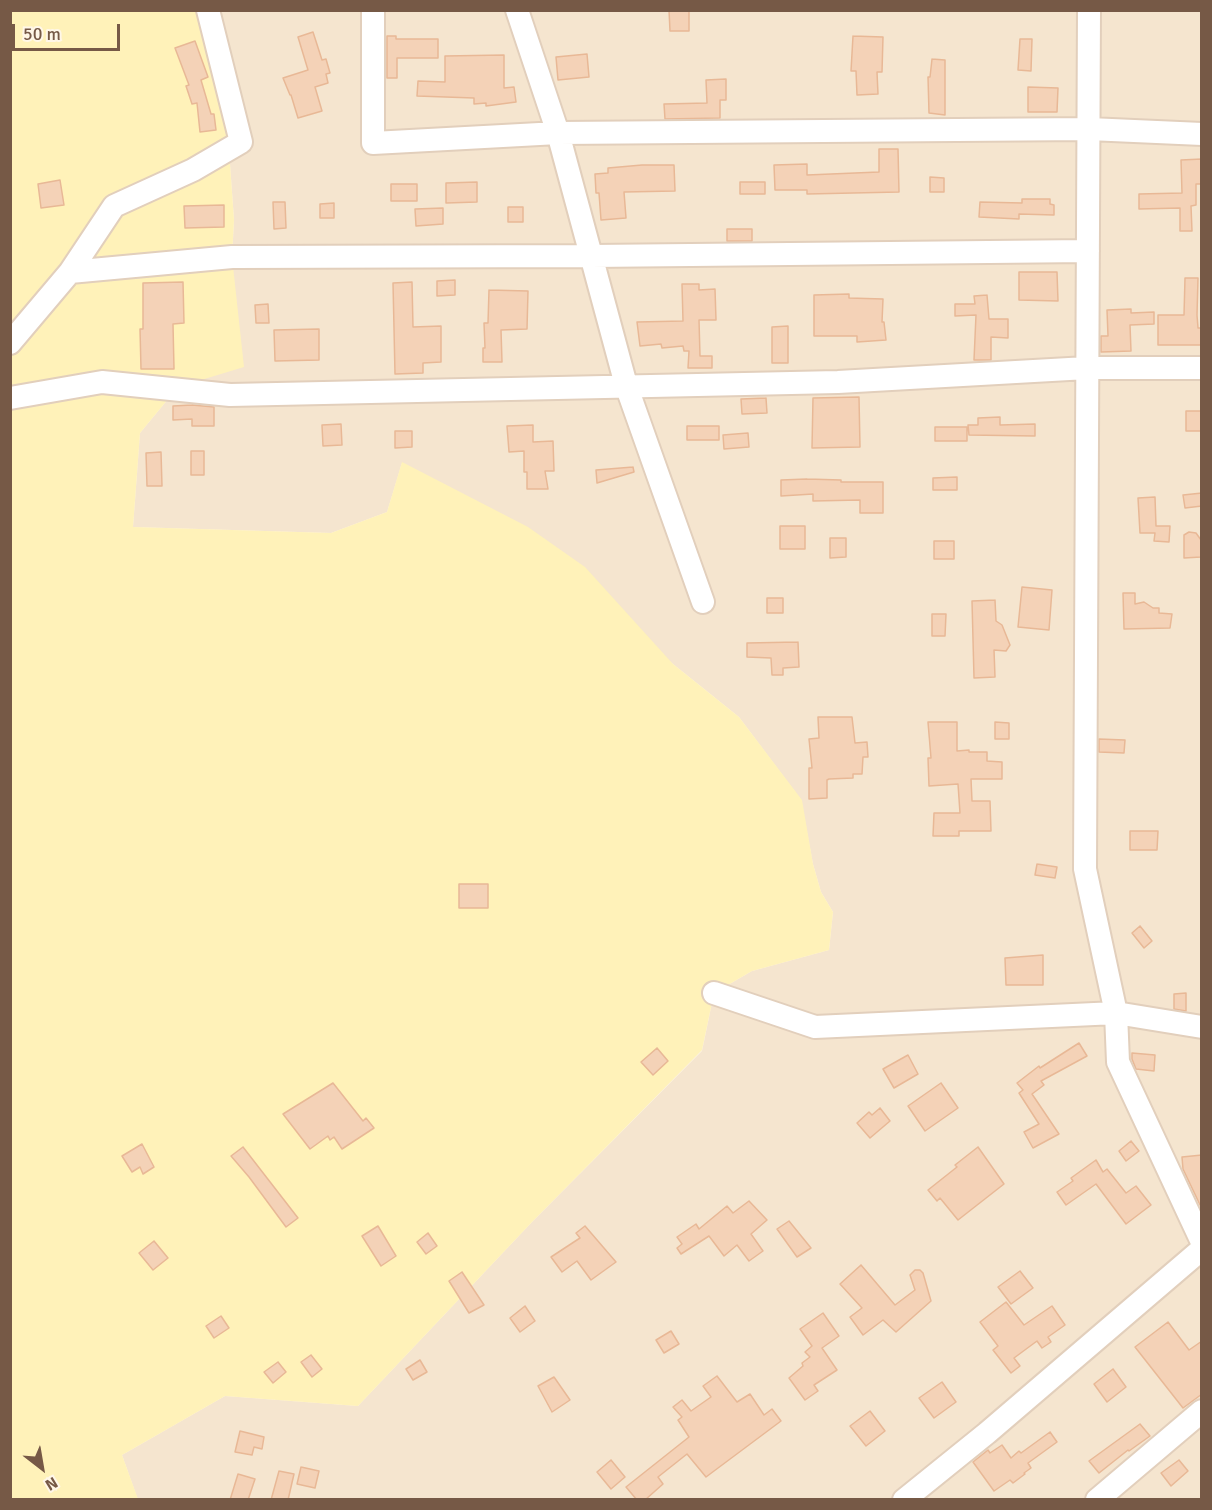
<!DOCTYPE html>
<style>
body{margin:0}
#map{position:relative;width:1212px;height:1510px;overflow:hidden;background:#fdf3e1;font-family:Signika,sans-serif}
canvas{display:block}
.frame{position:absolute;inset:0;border:12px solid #765946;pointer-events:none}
.north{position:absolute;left:12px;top:1438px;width:60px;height:60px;-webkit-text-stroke:4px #fff7e8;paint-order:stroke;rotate:149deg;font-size:16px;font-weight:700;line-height:24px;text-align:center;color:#765946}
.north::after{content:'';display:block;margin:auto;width:21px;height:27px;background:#765946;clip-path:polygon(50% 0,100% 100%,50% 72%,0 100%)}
.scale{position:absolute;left:12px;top:24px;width:108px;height:27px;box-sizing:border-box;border:3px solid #765946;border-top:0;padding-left:8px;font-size:18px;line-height:21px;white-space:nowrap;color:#765946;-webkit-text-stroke:4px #fff7e8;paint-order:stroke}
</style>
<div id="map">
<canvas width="1212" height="1510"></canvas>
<div class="frame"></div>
<div class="north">N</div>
<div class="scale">50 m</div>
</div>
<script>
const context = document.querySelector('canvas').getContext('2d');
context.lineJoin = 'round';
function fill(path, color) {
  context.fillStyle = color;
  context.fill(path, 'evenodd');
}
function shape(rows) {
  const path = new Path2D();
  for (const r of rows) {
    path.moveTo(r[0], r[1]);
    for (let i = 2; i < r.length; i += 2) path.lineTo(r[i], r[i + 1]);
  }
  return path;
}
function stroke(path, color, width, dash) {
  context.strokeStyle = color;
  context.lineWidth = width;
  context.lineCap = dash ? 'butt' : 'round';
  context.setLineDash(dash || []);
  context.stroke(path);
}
fill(shape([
 [219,11,1201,11,1201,1499,138,1500,122,1455,225,1396,358,1406,532,1222,702,1051,714,993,752,971,829,950,833,912,821,892,813,864,801,800,739,717,673,664,402,463,387,512,331,533,133,527,140,433,178,387,232,257,234,220]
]), '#f5e5cf');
fill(shape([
 [10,11,219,11,234,220,232,257,244,367,178,387,140,433,133,527,331,533,387,512,402,462,528,527,585,567,673,664,739,717,802,800,813,864,821,892,833,912,829,950,752,971,714,993,702,1050,532,1222,358,1406,225,1396,122,1455,138,1499,11,1499]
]), '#fff2b9');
const building = shape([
 [669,10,689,10,689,31,670,31,669,10],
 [313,32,322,60,326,59,330,73,326,74,328,83,315,87,322,111,298,118,291,95,290,95,283,78,308,70,298,37,313,32],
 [387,36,396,36,396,39,438,39,438,58,397,58,397,78,387,78,387,36],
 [853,36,883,37,882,72,877,72,878,94,857,95,856,71,851,71,853,36],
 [1020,39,1032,39,1031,71,1018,70,1020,39],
 [195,41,208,77,201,80,211,114,214,114,216,130,200,132,197,103,192,104,186,86,189,85,175,48,195,41],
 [587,54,589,77,558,80,556,57,587,54],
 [504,55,504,88,514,87,516,102,486,106,486,103,474,104,474,98,417,96,418,81,445,82,445,56,504,55],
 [932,59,945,60,945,115,929,113,928,77,930,77,932,59],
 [726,79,726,100,720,100,720,118,665,119,664,104,707,103,706,80,726,79],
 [1028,87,1058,88,1057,112,1028,112,1028,87],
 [879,149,898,149,899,192,807,194,807,190,775,190,774,165,807,164,807,175,879,172,879,149],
 [1202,159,1202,184,1196,184,1196,205,1191,206,1192,231,1180,231,1180,208,1139,209,1139,194,1182,193,1181,160,1202,159],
 [642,165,674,165,675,191,624,192,626,218,601,220,599,193,596,193,595,174,608,173,608,168,642,165],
 [930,177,944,178,944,192,930,192,930,177],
 [60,180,64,205,41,208,38,184,60,180],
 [477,182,477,202,446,203,446,183,477,182],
 [740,182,765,182,765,194,740,194,740,182],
 [391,184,417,184,417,201,391,201,391,184],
 [1022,199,1050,199,1050,204,1054,205,1054,215,1019,214,1019,219,979,217,980,202,1022,203,1022,199],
 [273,202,285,202,286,228,274,229,273,202],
 [334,203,334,218,320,218,320,204,334,203],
 [224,205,224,227,185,228,184,206,224,205],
 [508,207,523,207,523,222,508,222,508,207],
 [443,208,443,224,416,226,415,209,443,208],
 [727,229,752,229,752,241,727,241,727,229],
 [1019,272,1057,272,1058,301,1019,300,1019,272],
 [1185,278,1198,278,1197,315,1198,328,1202,328,1202,345,1158,345,1158,315,1184,315,1185,278],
 [455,280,455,295,437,296,437,281,455,280],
 [183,282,184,323,173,324,174,369,141,369,140,329,143,329,143,283,183,282],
 [412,282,413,327,441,326,441,362,423,363,423,373,395,374,393,283,412,282],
 [682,284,699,284,699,290,715,289,716,320,699,320,700,356,712,356,712,368,688,368,689,351,684,351,683,346,662,348,661,344,640,346,637,322,683,321,682,284],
 [489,290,528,291,527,329,501,330,502,362,483,362,483,348,485,348,484,323,488,323,489,290],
 [849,294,849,298,883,299,882,322,884,322,886,340,857,342,857,336,814,336,814,295,849,294],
 [987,295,989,319,1008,319,1008,338,991,337,991,360,974,360,976,315,955,316,955,304,975,304,974,296,987,295],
 [268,304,269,323,256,323,255,305,268,304],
 [1131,309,1131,313,1154,312,1154,324,1130,325,1131,351,1101,352,1101,336,1108,336,1107,310,1131,309],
 [788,326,788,363,772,363,772,327,788,326],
 [319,329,319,360,275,361,274,330,319,329],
 [859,397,860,447,812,448,813,398,859,397],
 [766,398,767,413,742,414,741,399,766,398],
 [192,405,214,407,214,426,192,426,192,419,173,420,173,406,192,405],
 [1186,411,1202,411,1202,431,1186,431,1186,411],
 [1000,417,1000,425,1035,424,1035,436,969,435,968,425,978,425,978,418,1000,417],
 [341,424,342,445,323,446,322,425,341,424],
 [533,425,533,442,553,441,554,471,545,471,548,489,527,489,527,472,524,472,524,451,509,452,507,426,533,425],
 [687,426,719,426,719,440,687,440,687,426],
 [935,427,967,427,967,441,935,441,935,427],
 [395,431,412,431,412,447,395,448,395,431],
 [748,433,749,447,724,449,723,435,748,433],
 [191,451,204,451,204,475,191,475,191,451],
 [161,452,162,486,147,486,146,453,161,452],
 [633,467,634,472,597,483,596,470,633,467],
 [957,477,957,490,933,490,933,478,957,477],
 [807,479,841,480,841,482,883,482,883,513,860,513,860,500,813,501,813,494,781,496,781,480,807,479],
 [1202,493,1202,506,1185,508,1183,495,1202,493],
 [1155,497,1156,526,1170,526,1169,542,1154,541,1155,533,1140,533,1138,498,1155,497],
 [780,526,805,526,805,549,780,549,780,526],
 [1189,532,1196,533,1201,540,1201,557,1184,558,1184,535,1189,532],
 [830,538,846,538,846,557,830,558,830,538],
 [934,541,954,541,954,559,934,559,934,541],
 [1022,587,1052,590,1049,630,1018,627,1022,587],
 [1123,593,1135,593,1135,604,1144,602,1153,608,1159,608,1159,613,1172,614,1170,628,1124,629,1123,593],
 [767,598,783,598,783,613,767,613,767,598],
 [995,600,996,621,1002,625,1010,645,1006,651,994,650,995,677,974,678,972,601,995,600],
 [932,614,946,614,945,636,932,636,932,614],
 [798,642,799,667,783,668,783,675,772,675,771,658,747,657,747,643,798,642],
 [818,717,852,717,855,743,867,742,868,757,863,757,862,774,853,774,853,778,829,779,827,780,827,798,809,799,809,768,812,768,809,739,819,738,818,717],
 [928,722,957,722,957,751,969,750,969,752,987,752,987,761,1002,762,1002,779,971,779,972,801,990,801,991,831,959,831,959,836,933,836,934,813,960,813,958,784,929,786,928,758,931,758,928,722],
 [995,722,1009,723,1009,739,995,739,995,722],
 [1099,739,1125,740,1124,753,1099,752,1099,739],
 [1130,831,1158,831,1157,850,1130,850,1130,831],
 [1037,864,1057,867,1055,878,1035,875,1037,864],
 [459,884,488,884,488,908,459,908,459,884],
 [1140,926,1152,941,1144,948,1132,933,1140,926],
 [1043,955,1043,985,1006,985,1005,958,1043,955],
 [1186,993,1186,1011,1174,1009,1174,994,1186,993],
 [1079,1043,1087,1056,1041,1081,1044,1085,1032,1094,1059,1134,1033,1148,1024,1132,1039,1124,1019,1093,1023,1090,1017,1083,1039,1066,1040,1068,1079,1043],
 [657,1048,668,1061,653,1075,641,1062,657,1048],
 [1132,1053,1155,1055,1154,1071,1136,1069,1132,1059,1132,1053],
 [908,1055,918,1074,894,1088,883,1069,908,1055],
 [333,1083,363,1121,366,1118,374,1128,342,1149,334,1137,330,1140,328,1136,310,1149,283,1114,333,1083],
 [941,1083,958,1108,925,1131,908,1106,941,1083],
 [880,1108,890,1121,870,1138,857,1123,869,1112,872,1115,880,1108],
 [1131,1141,1139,1151,1126,1161,1119,1151,1131,1141],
 [142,1144,154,1167,143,1174,140,1167,132,1172,122,1156,142,1144],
 [243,1147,298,1218,286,1227,249,1177,231,1156,243,1147],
 [978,1147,1004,1184,958,1220,940,1198,937,1201,928,1190,957,1167,955,1165,978,1147],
 [1202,1155,1202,1209,1183,1169,1182,1157,1202,1155],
 [1096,1160,1103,1172,1107,1169,1126,1193,1136,1186,1151,1205,1126,1224,1096,1184,1066,1205,1057,1192,1073,1181,1071,1178,1096,1160],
 [749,1201,767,1220,751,1234,763,1251,749,1261,737,1245,724,1256,709,1236,681,1254,677,1248,682,1244,677,1237,696,1224,699,1229,727,1206,733,1213,749,1201],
 [789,1221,811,1248,797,1257,777,1229,789,1221],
 [378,1226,396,1256,381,1266,362,1236,378,1226],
 [585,1226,616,1262,591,1280,577,1261,562,1272,551,1257,580,1238,576,1233,585,1226],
 [428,1233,437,1246,426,1254,417,1242,428,1233],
 [154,1241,168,1258,153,1270,139,1253,154,1241],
 [861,1265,895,1305,915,1290,910,1275,915,1270,920,1270,923,1273,931,1301,896,1332,883,1320,863,1335,850,1317,862,1308,840,1284,861,1265],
 [1020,1271,1033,1288,1011,1304,998,1287,1020,1271],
 [462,1272,484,1305,469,1313,449,1281,462,1272],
 [1006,1302,1024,1325,1052,1306,1065,1325,1048,1337,1051,1342,1042,1348,1037,1341,1014,1358,1020,1366,1011,1373,993,1350,998,1346,980,1322,1006,1302],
 [525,1306,535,1321,520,1332,510,1318,525,1306],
 [823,1313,839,1336,822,1348,837,1370,814,1385,818,1391,805,1400,789,1378,803,1366,802,1363,810,1357,805,1352,812,1346,800,1329,823,1313],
 [221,1316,229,1328,214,1338,206,1326,221,1316],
 [1168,1322,1189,1350,1202,1341,1202,1394,1183,1408,1135,1347,1168,1322],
 [671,1331,679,1344,664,1353,656,1340,671,1331],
 [311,1355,322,1369,312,1377,301,1362,311,1355],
 [420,1360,427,1372,413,1380,406,1369,420,1360],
 [278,1362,286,1372,273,1383,264,1372,278,1362],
 [1113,1369,1126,1387,1107,1402,1094,1384,1113,1369],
 [717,1376,737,1402,750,1394,764,1415,772,1409,781,1421,706,1477,687,1454,658,1477,663,1484,645,1500,637,1500,626,1487,689,1437,678,1420,682,1417,673,1407,682,1400,691,1411,711,1397,703,1386,717,1376],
 [554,1377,570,1400,552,1412,538,1386,554,1377],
 [942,1382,956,1402,934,1418,919,1398,942,1382],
 [870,1411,885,1431,866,1446,850,1426,870,1411],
 [1140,1424,1150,1436,1129,1451,1128,1450,1099,1473,1089,1461,1140,1424],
 [240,1431,264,1437,262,1449,254,1447,252,1455,235,1452,240,1431],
 [1050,1432,1057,1442,1028,1463,1031,1468,1024,1473,1025,1474,1013,1483,1010,1480,994,1491,973,1462,988,1450,990,1453,1002,1445,1011,1458,1019,1451,1021,1453,1050,1432],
 [611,1460,625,1477,611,1489,597,1472,611,1460],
 [1179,1460,1188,1471,1171,1486,1161,1473,1179,1460],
 [301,1467,319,1471,315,1488,297,1484,301,1467],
 [279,1471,294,1474,288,1500,271,1500,279,1471],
 [238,1474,255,1479,248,1500,230,1500,238,1474]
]);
fill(building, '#f4d2b7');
stroke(building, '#e8b896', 1.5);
const minor = shape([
 [373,10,373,143,558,133,1089,129,1202,134],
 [517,10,558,133,626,385,703,602],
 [1089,10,1085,869,1116,1013,1118,1062,1202,1242],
 [70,272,232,257,591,256,1088,251],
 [10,343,70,272,114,206,193,170,241,142,208,10],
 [10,398,102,382,230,395,838,382,1087,368,1202,368],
 [714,993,815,1027,1116,1013,1202,1027],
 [904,1500,987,1433,1202,1249],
 [1097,1500,1202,1411]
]);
stroke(minor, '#e2cfbc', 26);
stroke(minor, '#fff', 22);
</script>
